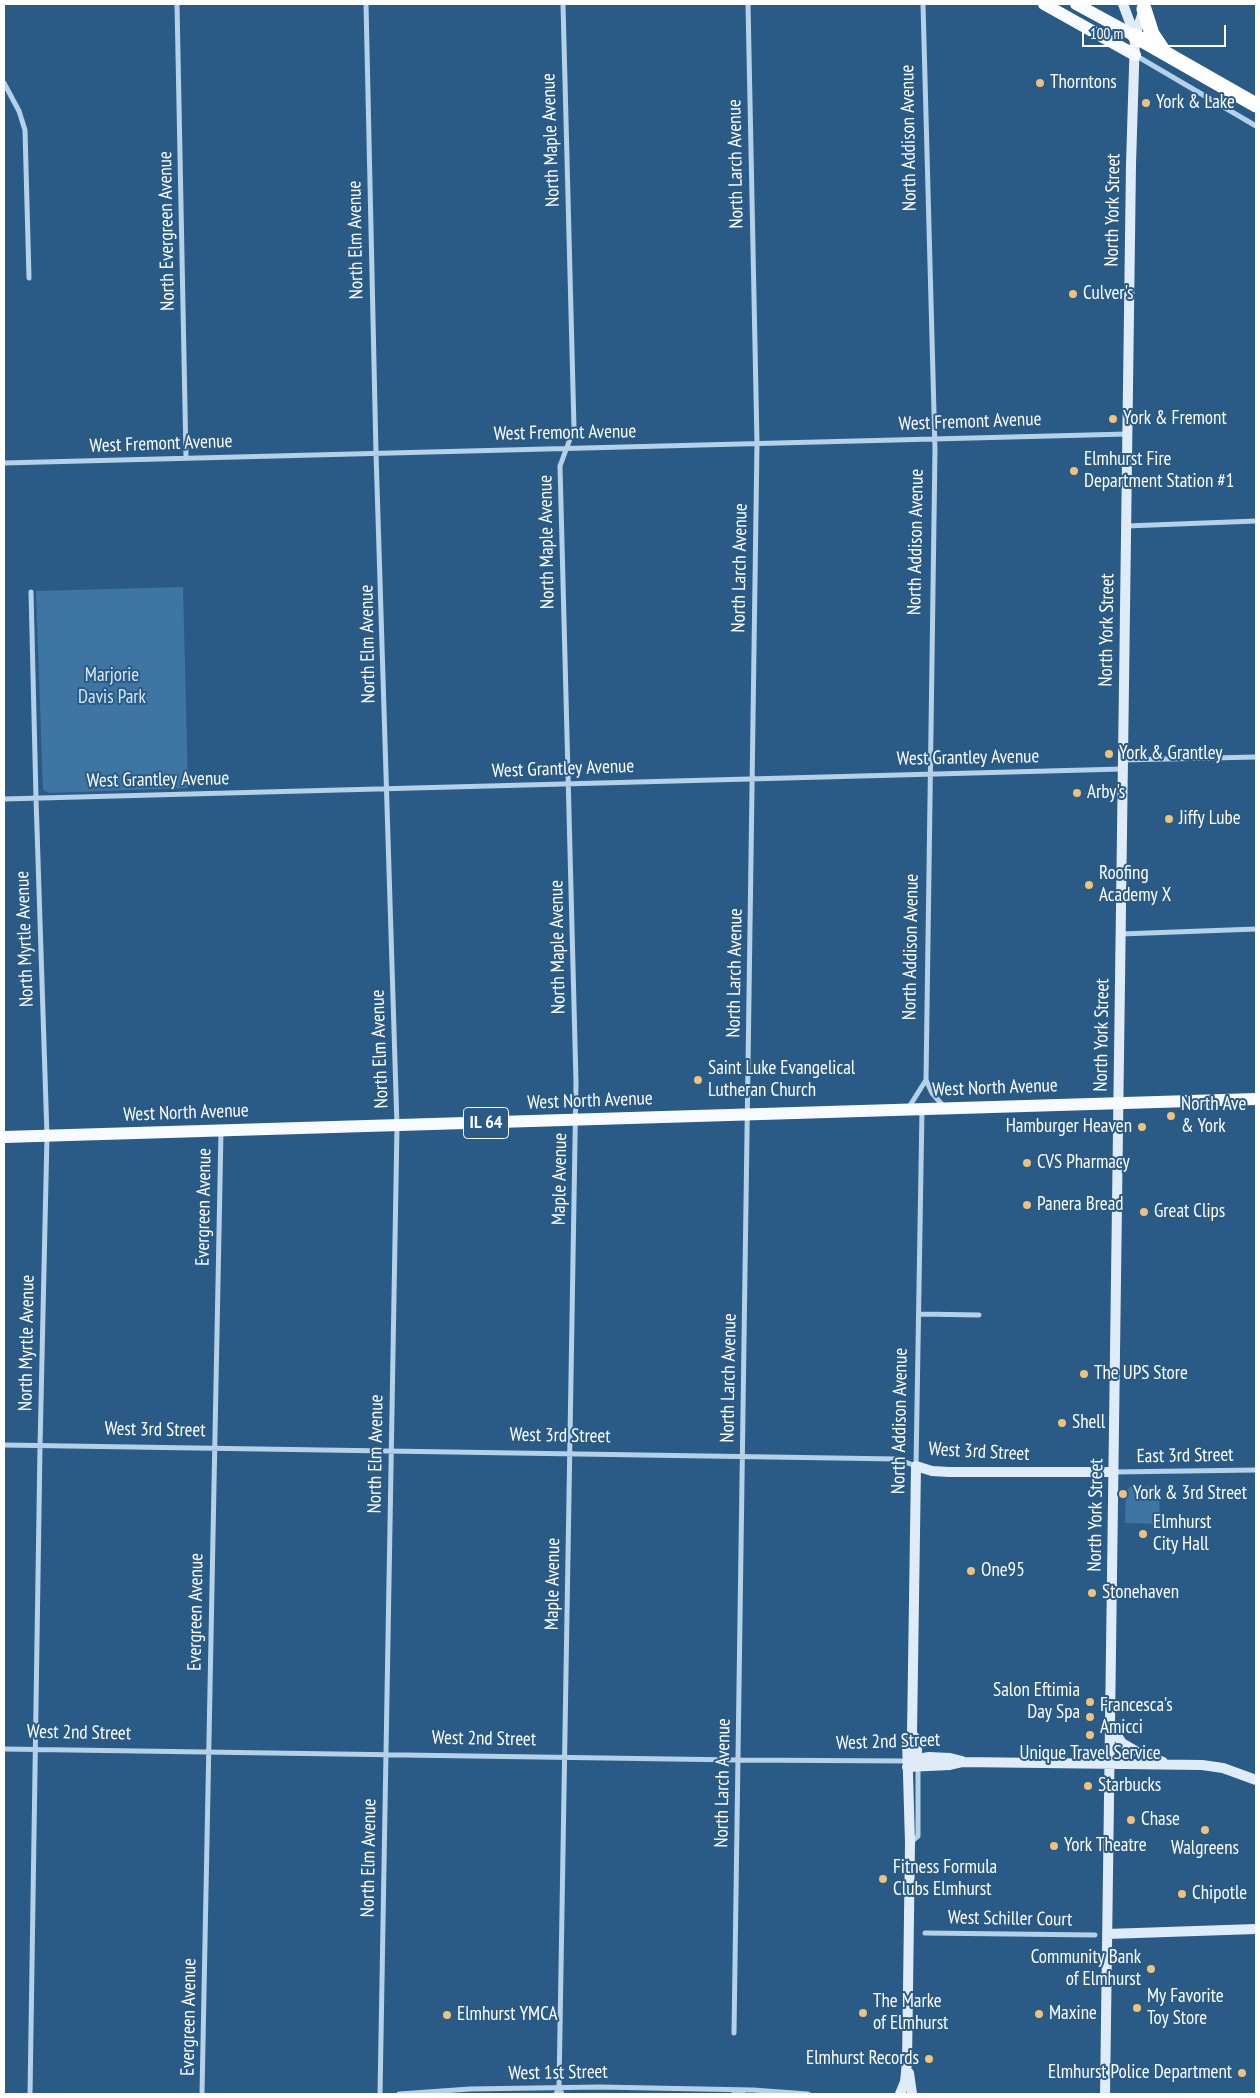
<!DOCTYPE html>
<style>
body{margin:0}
#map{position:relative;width:1260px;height:2098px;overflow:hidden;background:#295b86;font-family:"PT Sans Narrow",sans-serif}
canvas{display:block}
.frame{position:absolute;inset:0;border:5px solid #fff;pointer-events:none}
.scale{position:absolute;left:1082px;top:25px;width:144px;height:22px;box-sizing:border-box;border:2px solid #fff;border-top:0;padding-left:6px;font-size:15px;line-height:18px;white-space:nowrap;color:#fff;-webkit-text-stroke:4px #295b86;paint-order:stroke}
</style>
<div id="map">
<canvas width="1260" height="2098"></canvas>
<div class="frame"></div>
<div class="scale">100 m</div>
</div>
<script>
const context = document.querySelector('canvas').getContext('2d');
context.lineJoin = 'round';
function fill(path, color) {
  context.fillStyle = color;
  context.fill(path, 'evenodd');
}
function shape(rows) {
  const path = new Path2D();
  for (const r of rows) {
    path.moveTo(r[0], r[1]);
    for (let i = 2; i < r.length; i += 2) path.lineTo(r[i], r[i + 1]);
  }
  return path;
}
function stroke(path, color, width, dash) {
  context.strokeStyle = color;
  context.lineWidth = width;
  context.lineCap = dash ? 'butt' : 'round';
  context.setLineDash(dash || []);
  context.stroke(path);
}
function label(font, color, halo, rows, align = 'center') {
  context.font = font + ' "PT Sans Narrow",sans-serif';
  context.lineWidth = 4;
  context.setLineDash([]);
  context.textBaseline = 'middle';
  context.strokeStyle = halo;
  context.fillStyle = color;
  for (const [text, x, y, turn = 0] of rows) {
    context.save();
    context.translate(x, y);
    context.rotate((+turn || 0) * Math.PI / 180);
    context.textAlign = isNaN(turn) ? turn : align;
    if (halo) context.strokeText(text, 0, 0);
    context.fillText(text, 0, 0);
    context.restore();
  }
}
fill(shape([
 [183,587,188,788,50,793,43,790,36,591],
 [1131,1486,1159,1487,1160,1524,1125,1523,1126,1491]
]), '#3e75a3');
stroke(shape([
 [177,4,186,458],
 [366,4,376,453,397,1126,380,2094],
 [923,4,935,450,926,1080,932,1093,945,1108],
 [1135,55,1256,126],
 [4,83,19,111,25,130,29,278],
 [4,463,1127,434],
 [1126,526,1256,521],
 [1123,760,1256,757],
 [4,799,1122,769],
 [1121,934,1256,929],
 [909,1107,926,1080],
 [920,1314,979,1315],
 [4,1445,897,1459,916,1466,922,1109],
 [1114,1472,1256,1470],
 [4,1749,738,1760,907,1761],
 [910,1843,918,1836,918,1767],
 [925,1933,1095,1935],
 [734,2033,757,443,748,4],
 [559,2087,562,2094],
 [734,2093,743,2094],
 [30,2094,40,1447,47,1136,36,798,31,592],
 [202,2094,221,1131],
 [399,2094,470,2089,600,2087,753,2090,808,2094],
 [556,2094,559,2087,576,1082,560,466,574,428,563,4]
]), '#b5d1e8', 5);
stroke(shape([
 [1123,4,1135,36],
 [1110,1725,1122,1743,1141,1754,1163,1762],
 [912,1734,917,1740,917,1764],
 [907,1761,929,1757,950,1758,962,1761],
 [907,1767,950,1765,963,1762,1202,1765,1223,1768,1256,1780],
 [1107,1934,1256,1929],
 [909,2073,912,2094],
 [900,2094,905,2082,907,2062,910,1843,907,1740,912,1734,916,1466,932,1471,949,1472,1114,1472],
 [1105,2094,1131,164,1135,36,1144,9]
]), '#dfecf7', 10);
stroke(shape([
 [1044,4,1135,55],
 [1076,4,1135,36],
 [4,1137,1256,1099]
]), '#f7fafe', 12);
stroke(shape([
 [1144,9,1152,34,1162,49],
 [1135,36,1256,105]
]), '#fff', 15);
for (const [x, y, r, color] of [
 [1040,83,5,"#efc27c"],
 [1146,103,5,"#efc27c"],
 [1073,294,5,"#efc27c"],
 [1113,419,5,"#efc27c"],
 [1074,471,5,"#efc27c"],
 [1109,754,5,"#efc27c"],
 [1077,793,5,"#efc27c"],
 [1169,819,5,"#efc27c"],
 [1089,885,5,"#efc27c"],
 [698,1080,5,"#efc27c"],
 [1171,1116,5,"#efc27c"],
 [1142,1127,5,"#efc27c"],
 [1027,1163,5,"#efc27c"],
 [1027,1205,5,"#efc27c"],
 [1144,1212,5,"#efc27c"],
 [1084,1374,5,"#efc27c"],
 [1062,1423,5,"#efc27c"],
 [1123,1494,5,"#efc27c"],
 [1143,1534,5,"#efc27c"],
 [971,1571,5,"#efc27c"],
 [1092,1593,5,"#efc27c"],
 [1090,1702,5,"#efc27c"],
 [1090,1717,5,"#efc27c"],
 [1090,1735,5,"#efc27c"],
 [1088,1786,5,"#efc27c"],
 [1131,1820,5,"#efc27c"],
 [1205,1830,5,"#efc27c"],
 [1054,1846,5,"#efc27c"],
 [883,1879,5,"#efc27c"],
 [1182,1894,5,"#efc27c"],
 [1151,1969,5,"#efc27c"],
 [1137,2008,5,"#efc27c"],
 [863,2013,5,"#efc27c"],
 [1039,2014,5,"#efc27c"],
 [447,2015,5,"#efc27c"],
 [929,2059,5,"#efc27c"],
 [1242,2073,5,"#efc27c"]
]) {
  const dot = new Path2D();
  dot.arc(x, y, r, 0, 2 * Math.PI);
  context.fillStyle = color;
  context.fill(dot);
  stroke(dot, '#295b86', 2);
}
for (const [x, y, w] of [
 [486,1123,45]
]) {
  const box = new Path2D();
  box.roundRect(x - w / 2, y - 15.5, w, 31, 4);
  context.fillStyle = '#295b86';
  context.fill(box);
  stroke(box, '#fff', 1);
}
label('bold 18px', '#fff', null, [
 ["IL 64",486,1123]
]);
label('19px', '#fff', '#295b86', [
 ["Thorntons",1050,83],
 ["York & Lake",1156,103],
 ["Culver's",1083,294],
 ["York & Fremont",1123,419],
 ["Elmhurst Fire",1084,460],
 ["Department Station #1",1084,482],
 ["York & Grantley",1119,754],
 ["Arby's",1087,793],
 ["Jiffy Lube",1179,819],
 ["Roofing",1099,874],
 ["Academy X",1099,896],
 ["Saint Luke Evangelical",708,1069],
 ["Lutheran Church",708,1091],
 ["North Ave",1181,1105],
 ["& York",1181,1127],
 ["Hamburger Heaven",1132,1127,"right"],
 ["CVS Pharmacy",1037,1163],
 ["Panera Bread",1037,1205],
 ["Great Clips",1154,1212],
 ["The UPS Store",1094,1374],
 ["Shell",1072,1423],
 ["York & 3rd Street",1133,1494],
 ["Elmhurst",1153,1523],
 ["City Hall",1153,1545],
 ["One95",981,1571],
 ["Stonehaven",1102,1593],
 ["Salon Eftimia",1080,1691,"right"],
 ["Day Spa",1080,1713,"right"],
 ["Francesca's",1100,1706],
 ["Amicci",1100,1728],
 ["Unique Travel Service",1090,1754,"center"],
 ["Starbucks",1098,1786],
 ["Chase",1141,1820],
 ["York Theatre",1064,1846],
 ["Walgreens",1205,1849,"center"],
 ["Fitness Formula",893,1868],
 ["Clubs Elmhurst",893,1890],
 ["Chipotle",1192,1894],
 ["Community Bank",1141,1958,"right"],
 ["of Elmhurst",1141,1980,"right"],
 ["My Favorite",1147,1997],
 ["Toy Store",1147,2019],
 ["The Marke",873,2002],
 ["of Elmhurst",873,2024],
 ["Maxine",1049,2014],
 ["Elmhurst YMCA",457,2015],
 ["Elmhurst Records",919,2059,"right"],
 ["Elmhurst Police Department",1232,2073,"right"]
], 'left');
label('19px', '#fff', '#295b86', [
 ["North Addison Avenue",909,138,-91],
 ["North Maple Avenue",551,140,-92],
 ["North Larch Avenue",736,164,-91],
 ["North York Street",1113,210,-89],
 ["North Evergreen Avenue",167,231,-91],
 ["North Elm Avenue",356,240,-91],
 ["West Fremont Avenue",970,422,-2],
 ["West Fremont Avenue",565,433,-1],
 ["West Fremont Avenue",161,444,-2],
 ["North Maple Avenue",547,542,-91],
 ["North Addison Avenue",916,542,-89],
 ["North Larch Avenue",740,568,-89],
 ["North York Street",1107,630,-89],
 ["North Elm Avenue",368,644,-91],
 ["West Grantley Avenue",968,758,-1],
 ["West Grantley Avenue",563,769,-2],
 ["West Grantley Avenue",158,780,-1],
 ["North Myrtle Avenue",25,939,-92],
 ["North Maple Avenue",558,947,-91],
 ["North Addison Avenue",911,947,-89],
 ["North Larch Avenue",735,973,-89],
 ["North York Street",1102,1035,-89],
 ["North Elm Avenue",380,1049,-92],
 ["West North Avenue",995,1088,-2],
 ["West North Avenue",590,1101,-2],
 ["West North Avenue",186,1113,-2],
 ["Maple Avenue",560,1179,-89],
 ["Evergreen Avenue",204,1207,-89],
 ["North Myrtle Avenue",27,1343,-89],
 ["North Larch Avenue",729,1378,-89],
 ["North Addison Avenue",900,1421,-89],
 ["West 3rd Street",155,1430,1],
 ["West 3rd Street",560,1436,1],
 ["West 3rd Street",979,1452,3],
 ["North Elm Avenue",376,1454,-89],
 ["East 3rd Street",1185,1456,-1],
 ["North York Street",1096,1515,-89],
 ["Maple Avenue",553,1584,-89],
 ["Evergreen Avenue",196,1612,-89],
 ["West 2nd Street",79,1733,1],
 ["West 2nd Street",484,1739,1],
 ["West 2nd Street",888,1742,-2],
 ["North Larch Avenue",723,1783,-89],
 ["North Elm Avenue",369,1858,-89],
 ["West Schiller Court",1010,1919,1],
 ["Evergreen Avenue",189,2017,-89],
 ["West 1st Street",558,2073,-1]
]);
label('19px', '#d8e9f6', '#295b86', [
 ["Marjorie",112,676],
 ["Davis Park",112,698]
]);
</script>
